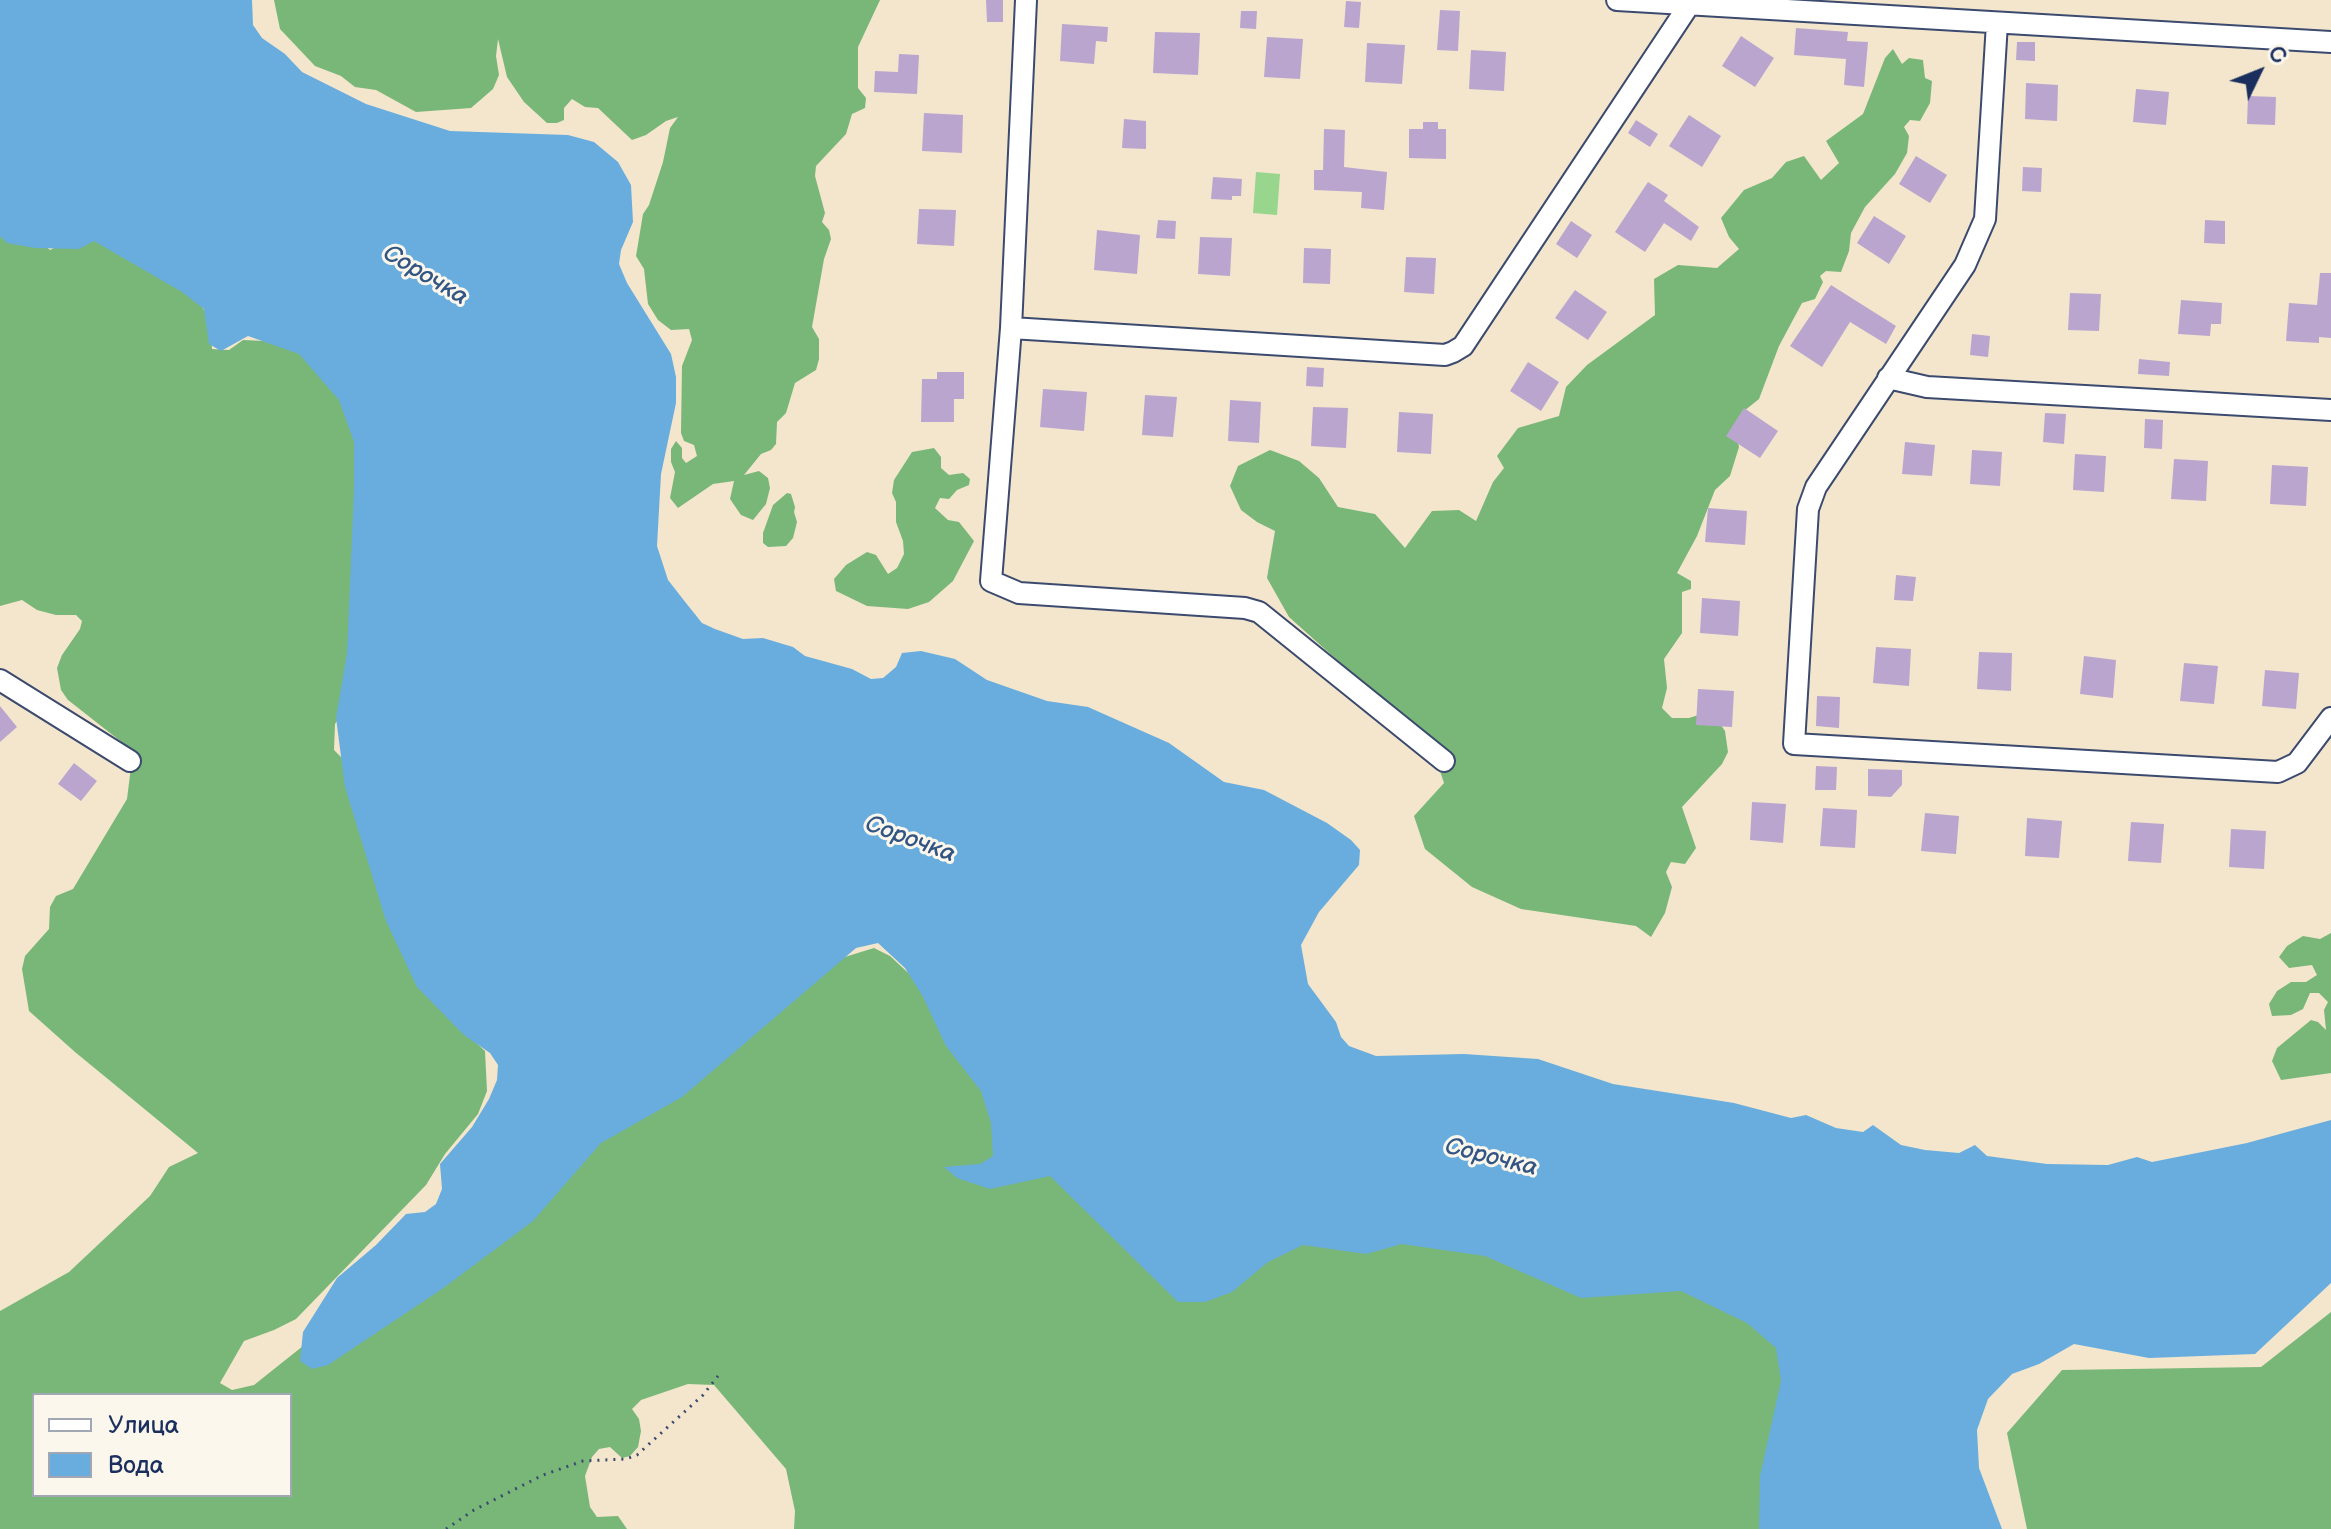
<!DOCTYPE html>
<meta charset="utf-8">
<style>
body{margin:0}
#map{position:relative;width:2331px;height:1529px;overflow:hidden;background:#f3e6cc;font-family:"Balsamiq Sans",sans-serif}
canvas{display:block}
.legend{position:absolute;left:32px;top:1393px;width:260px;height:104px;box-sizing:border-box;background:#fbf7ec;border:2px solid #a1a7b3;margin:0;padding:10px 14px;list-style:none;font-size:24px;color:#1b2f5e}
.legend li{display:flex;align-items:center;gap:16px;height:40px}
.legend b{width:40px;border:2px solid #a1a7b3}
.north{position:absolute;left:2219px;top:32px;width:80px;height:80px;-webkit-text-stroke:6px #fbf7ec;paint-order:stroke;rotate:47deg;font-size:22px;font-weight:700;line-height:32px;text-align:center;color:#1b2f5e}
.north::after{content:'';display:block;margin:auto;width:28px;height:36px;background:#1b2f5e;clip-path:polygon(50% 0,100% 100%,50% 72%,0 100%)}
</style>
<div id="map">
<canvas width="2331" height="1529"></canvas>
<ul class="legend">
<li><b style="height:10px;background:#fff"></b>Улица</li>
<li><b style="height:22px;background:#68adde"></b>Вода</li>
</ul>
<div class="north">С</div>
</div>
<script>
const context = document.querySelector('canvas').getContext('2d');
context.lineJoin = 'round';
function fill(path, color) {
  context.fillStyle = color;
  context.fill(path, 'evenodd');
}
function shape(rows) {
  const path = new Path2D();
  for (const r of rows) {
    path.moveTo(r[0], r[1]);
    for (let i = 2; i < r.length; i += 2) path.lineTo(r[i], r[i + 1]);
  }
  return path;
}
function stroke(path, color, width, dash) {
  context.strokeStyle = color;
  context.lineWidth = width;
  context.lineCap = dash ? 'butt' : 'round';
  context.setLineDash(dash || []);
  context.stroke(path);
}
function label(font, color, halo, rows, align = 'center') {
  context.font = font + ' "Balsamiq Sans",sans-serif';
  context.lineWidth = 6;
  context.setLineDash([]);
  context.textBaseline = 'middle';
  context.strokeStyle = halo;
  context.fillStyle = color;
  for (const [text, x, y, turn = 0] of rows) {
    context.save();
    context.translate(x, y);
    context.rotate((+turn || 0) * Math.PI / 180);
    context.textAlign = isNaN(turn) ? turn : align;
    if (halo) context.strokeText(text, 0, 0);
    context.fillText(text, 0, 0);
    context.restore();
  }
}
fill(shape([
 [1256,172,1280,174,1277,215,1253,213]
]), '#97d68c');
fill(shape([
 [274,0,880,0,858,47,858,88,866,98,865,108,852,114,846,134,816,166,815,176,825,213,822,222,829,230,831,239,824,259,812,327,819,339,819,359,816,370,795,383,786,413,777,422,776,444,771,450,761,454,744,475,759,471,768,478,770,488,766,504,753,520,741,515,730,499,734,481,713,484,678,508,670,498,675,472,671,462,671,449,676,441,682,448,682,458,686,463,697,456,694,445,684,441,681,433,682,366,692,340,689,329,671,330,658,320,648,304,644,269,636,256,643,214,649,205,663,162,670,128,678,117,666,121,646,135,632,140,598,108,585,107,572,99,564,108,564,120,557,123,547,123,524,102,507,77,498,39,496,56,499,75,493,89,471,108,416,112,376,90,355,87,341,76,315,66,280,29],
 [1893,49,1902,64,1909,58,1923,60,1925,78,1932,81,1930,103,1920,121,1910,120,1904,127,1909,136,1907,153,1895,174,1865,207,1851,233,1849,251,1841,272,1826,271,1820,276,1823,282,1815,299,1802,303,1779,346,1759,399,1744,411,1736,432,1739,447,1730,476,1715,490,1697,536,1677,573,1691,581,1691,589,1682,592,1682,633,1664,659,1667,688,1662,708,1672,718,1689,718,1705,713,1716,718,1725,731,1728,752,1722,764,1682,807,1696,848,1685,864,1671,862,1666,872,1672,887,1665,913,1651,937,1636,926,1521,909,1472,887,1425,849,1414,816,1444,783,1431,744,1289,617,1267,578,1275,531,1257,522,1241,510,1230,486,1238,466,1270,450,1299,461,1319,478,1338,507,1375,514,1405,548,1432,511,1459,510,1476,521,1493,482,1504,468,1497,456,1518,428,1559,416,1566,387,1587,365,1655,315,1654,279,1678,265,1717,268,1739,249,1729,237,1721,218,1744,190,1772,178,1786,162,1804,156,1821,180,1839,163,1826,141,1863,114,1885,58],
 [96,228,196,298,211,320,212,349,229,350,243,340,288,342,322,364,363,443,349,701,335,724,334,750,347,763,467,1034,485,1051,487,1091,478,1114,445,1154,426,1185,296,1319,274,1330,244,1341,220,1383,232,1390,254,1385,313,1338,592,1142,822,964,874,948,890,956,917,981,956,1033,1017,1162,1285,1225,1654,1277,1785,1341,1773,1529,794,1529,795,1511,786,1469,714,1385,688,1384,641,1400,632,1409,639,1419,641,1431,638,1447,630,1456,622,1458,610,1447,599,1449,592,1457,585,1476,590,1507,597,1517,618,1516,627,1529,0,1529,0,1311,69,1272,150,1196,169,1167,198,1153,75,1052,29,1011,22,969,25,956,49,929,50,907,56,896,73,889,127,799,133,751,68,700,61,690,57,668,62,655,80,629,82,621,76,615,56,615,37,610,22,600,0,606,0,232,36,239,50,250],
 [34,1395,290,1395,290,1495,34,1495],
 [934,448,941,457,941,468,949,475,963,473,970,479,969,485,957,490,949,499,940,498,935,508,948,520,959,522,974,541,953,581,929,602,908,609,867,606,836,591,834,579,846,565,867,552,876,555,888,574,897,568,904,554,903,541,896,522,896,502,892,493,894,480,912,452],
 [787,493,791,494,795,507,794,512,797,522,793,538,786,546,768,547,763,543,763,533,773,505],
 [2331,933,2331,1073,2281,1080,2272,1061,2277,1048,2311,1020,2318,1022,2326,1030,2324,1010,2328,1002,2319,993,2310,993,2303,1009,2291,1015,2272,1016,2269,1004,2277,991,2291,982,2306,982,2317,975,2312,965,2289,968,2279,957,2287,946,2303,936,2320,939],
 [2331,1312,2331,1529,2027,1529,2007,1433,2062,1370,2261,1367]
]), '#79b778');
fill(shape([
 [0,0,252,0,253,25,262,38,285,54,302,72,366,104,450,131,568,135,594,142,618,162,631,185,633,222,621,250,619,264,627,283,671,354,676,377,676,403,661,474,657,546,668,580,686,603,702,623,715,629,743,639,763,638,793,647,805,656,852,669,871,679,883,678,896,667,902,653,921,651,955,659,987,680,1047,701,1088,707,1169,743,1224,782,1264,790,1327,823,1351,840,1360,850,1359,865,1319,912,1301,945,1308,984,1336,1022,1341,1037,1349,1046,1376,1056,1464,1054,1538,1059,1613,1084,1734,1103,1791,1118,1806,1115,1836,1128,1863,1132,1873,1125,1901,1145,1925,1150,1959,1153,1975,1145,1987,1156,2047,1164,2108,1165,2137,1157,2152,1162,2247,1143,2331,1120,2331,1283,2255,1354,2149,1358,2074,1344,2039,1364,2012,1374,1988,1399,1977,1430,1979,1468,2002,1529,1759,1529,1760,1476,1781,1381,1776,1348,1747,1323,1681,1291,1581,1298,1485,1256,1402,1244,1366,1254,1303,1245,1268,1262,1232,1292,1205,1302,1178,1302,1050,1176,990,1189,957,1178,944,1167,980,1164,993,1156,991,1123,981,1091,946,1046,922,995,905,968,878,943,856,948,682,1097,601,1143,533,1221,442,1289,328,1365,312,1369,300,1361,303,1332,337,1278,376,1245,406,1214,425,1212,436,1204,442,1189,440,1164,472,1127,489,1099,497,1080,498,1065,490,1053,464,1035,417,987,386,921,345,787,336,718,347,654,354,489,354,442,339,400,299,354,248,336,221,351,209,344,204,309,182,292,94,241,79,249,35,248,7,243,0,236]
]), '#68adde');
fill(shape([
 [986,0,1003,0,1003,22,987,22],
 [1346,1,1361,2,1359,28,1344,27],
 [1440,10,1460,11,1458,51,1437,50],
 [1241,11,1257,11,1256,29,1240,28],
 [1062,24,1108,27,1107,42,1096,41,1094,64,1060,61],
 [1796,28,1848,32,1847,41,1868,42,1864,87,1844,85,1846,59,1794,55],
 [1155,32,1200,33,1198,75,1153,73],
 [1741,36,1774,58,1755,87,1722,66],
 [1267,37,1303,39,1300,79,1264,77],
 [2017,42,2035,42,2035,61,2016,60],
 [1367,43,1405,45,1402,84,1365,82],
 [1471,50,1506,52,1504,91,1469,89],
 [899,54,919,55,917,94,874,92,875,71,898,72],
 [2026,83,2058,85,2057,121,2025,119],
 [2136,89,2169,92,2166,125,2133,122],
 [2248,96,2276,97,2275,125,2247,124],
 [924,113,963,115,962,153,922,151],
 [1689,115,1721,136,1702,167,1669,146],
 [1124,119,1146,121,1146,149,1122,148],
 [1636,120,1658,134,1650,147,1628,133],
 [1423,122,1438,122,1438,129,1446,129,1446,159,1409,158,1409,129,1423,129],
 [1324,129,1345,130,1344,167,1387,172,1384,210,1361,208,1362,192,1314,190,1314,170,1323,170],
 [1916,156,1947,175,1930,203,1899,184],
 [2023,167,2042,168,2041,192,2022,191],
 [1213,177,1242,179,1241,196,1232,196,1232,200,1211,199],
 [1648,182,1668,195,1664,201,1699,227,1691,241,1664,223,1645,252,1615,232],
 [919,209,956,210,954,246,917,244],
 [1874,216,1906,236,1889,264,1857,243],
 [1158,220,1176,221,1175,239,1156,238],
 [2205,220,2225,221,2225,244,2204,243],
 [1571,221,1592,235,1577,258,1556,244],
 [1097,230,1140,235,1137,274,1094,270],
 [1200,237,1232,238,1230,276,1198,274],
 [1304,248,1331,249,1330,284,1303,283],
 [1406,257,1436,258,1434,294,1404,292],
 [2320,273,2331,273,2331,338,2319,337,2319,343,2286,341,2289,303,2317,305],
 [1831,285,1896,326,1886,344,1850,322,1822,367,1790,346],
 [1575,290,1607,312,1588,340,1555,318],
 [2070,293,2101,294,2099,331,2068,330],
 [2181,300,2222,303,2221,324,2211,324,2210,336,2178,334],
 [1972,334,1990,336,1988,357,1970,355],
 [2139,359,2170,362,2169,376,2138,374],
 [1528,362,1559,382,1541,411,1510,391],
 [1307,367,1324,368,1323,387,1306,386],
 [937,372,964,372,964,399,954,399,954,422,921,422,922,379,937,379],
 [1043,389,1087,392,1084,431,1040,427],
 [1145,395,1177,397,1173,437,1142,435],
 [1230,400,1261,402,1259,443,1228,441],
 [1313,407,1348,408,1346,448,1311,446],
 [1744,408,1778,431,1760,458,1726,436],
 [1399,412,1433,414,1431,454,1397,452],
 [2045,413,2066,414,2064,444,2043,442],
 [2145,419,2163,420,2162,449,2144,448],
 [1905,442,1935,445,1932,476,1902,474],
 [1972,450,2002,452,2000,486,1970,484],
 [2075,454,2106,456,2104,492,2073,490],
 [2174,459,2208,461,2206,501,2171,499],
 [2272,465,2308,467,2306,506,2270,504],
 [1708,508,1747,511,1745,545,1705,542],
 [1896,575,1916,577,1913,601,1894,600],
 [1702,598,1740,601,1738,636,1700,633],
 [1876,647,1911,649,1909,686,1873,683],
 [1979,652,2012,653,2011,691,1977,689],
 [2084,656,2116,660,2113,698,2080,694],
 [2184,663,2218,666,2214,704,2180,701],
 [2265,670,2299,673,2296,709,2262,706],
 [1698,689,1734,691,1732,727,1696,725],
 [1817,696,1840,697,1839,728,1816,726],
 [0,706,17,727,0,742],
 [74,763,97,781,81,801,58,784],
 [1816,766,1837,767,1836,790,1815,790],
 [1868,769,1902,770,1902,785,1891,797,1868,796],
 [1752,802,1786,804,1783,843,1750,840],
 [1823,808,1857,810,1855,848,1820,846],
 [1925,813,1959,816,1956,854,1921,851],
 [2027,818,2062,821,2059,858,2025,856],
 [2131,822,2164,824,2161,863,2128,861],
 [2231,829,2266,831,2264,869,2229,867]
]), '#baa5cf');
const minor = shape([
 [1026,0,1011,328,991,581,1019,593,1245,608,1259,612,1444,761],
 [1617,0,2331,42],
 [1997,23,1985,219,1965,265,1816,487,1808,509,1794,744,2278,772,2297,763,2331,718],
 [1011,328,1445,355,1453,352,1463,346,1689,5,1689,0],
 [1888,378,1927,387,2331,410],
 [0,680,130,761]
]);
stroke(minor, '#3b4a6e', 24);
stroke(shape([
 [446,1529,474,1510,543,1475,583,1461,626,1459,637,1455,703,1395,718,1376]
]), '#3b4a6e', 3, [2, 6]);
stroke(minor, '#fff', 20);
label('italic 24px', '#325584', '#fbf7ec', [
 ["Сорочка",425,276,31],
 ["Сорочка",910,840,20],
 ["Сорочка",1491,1158,14]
]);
</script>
